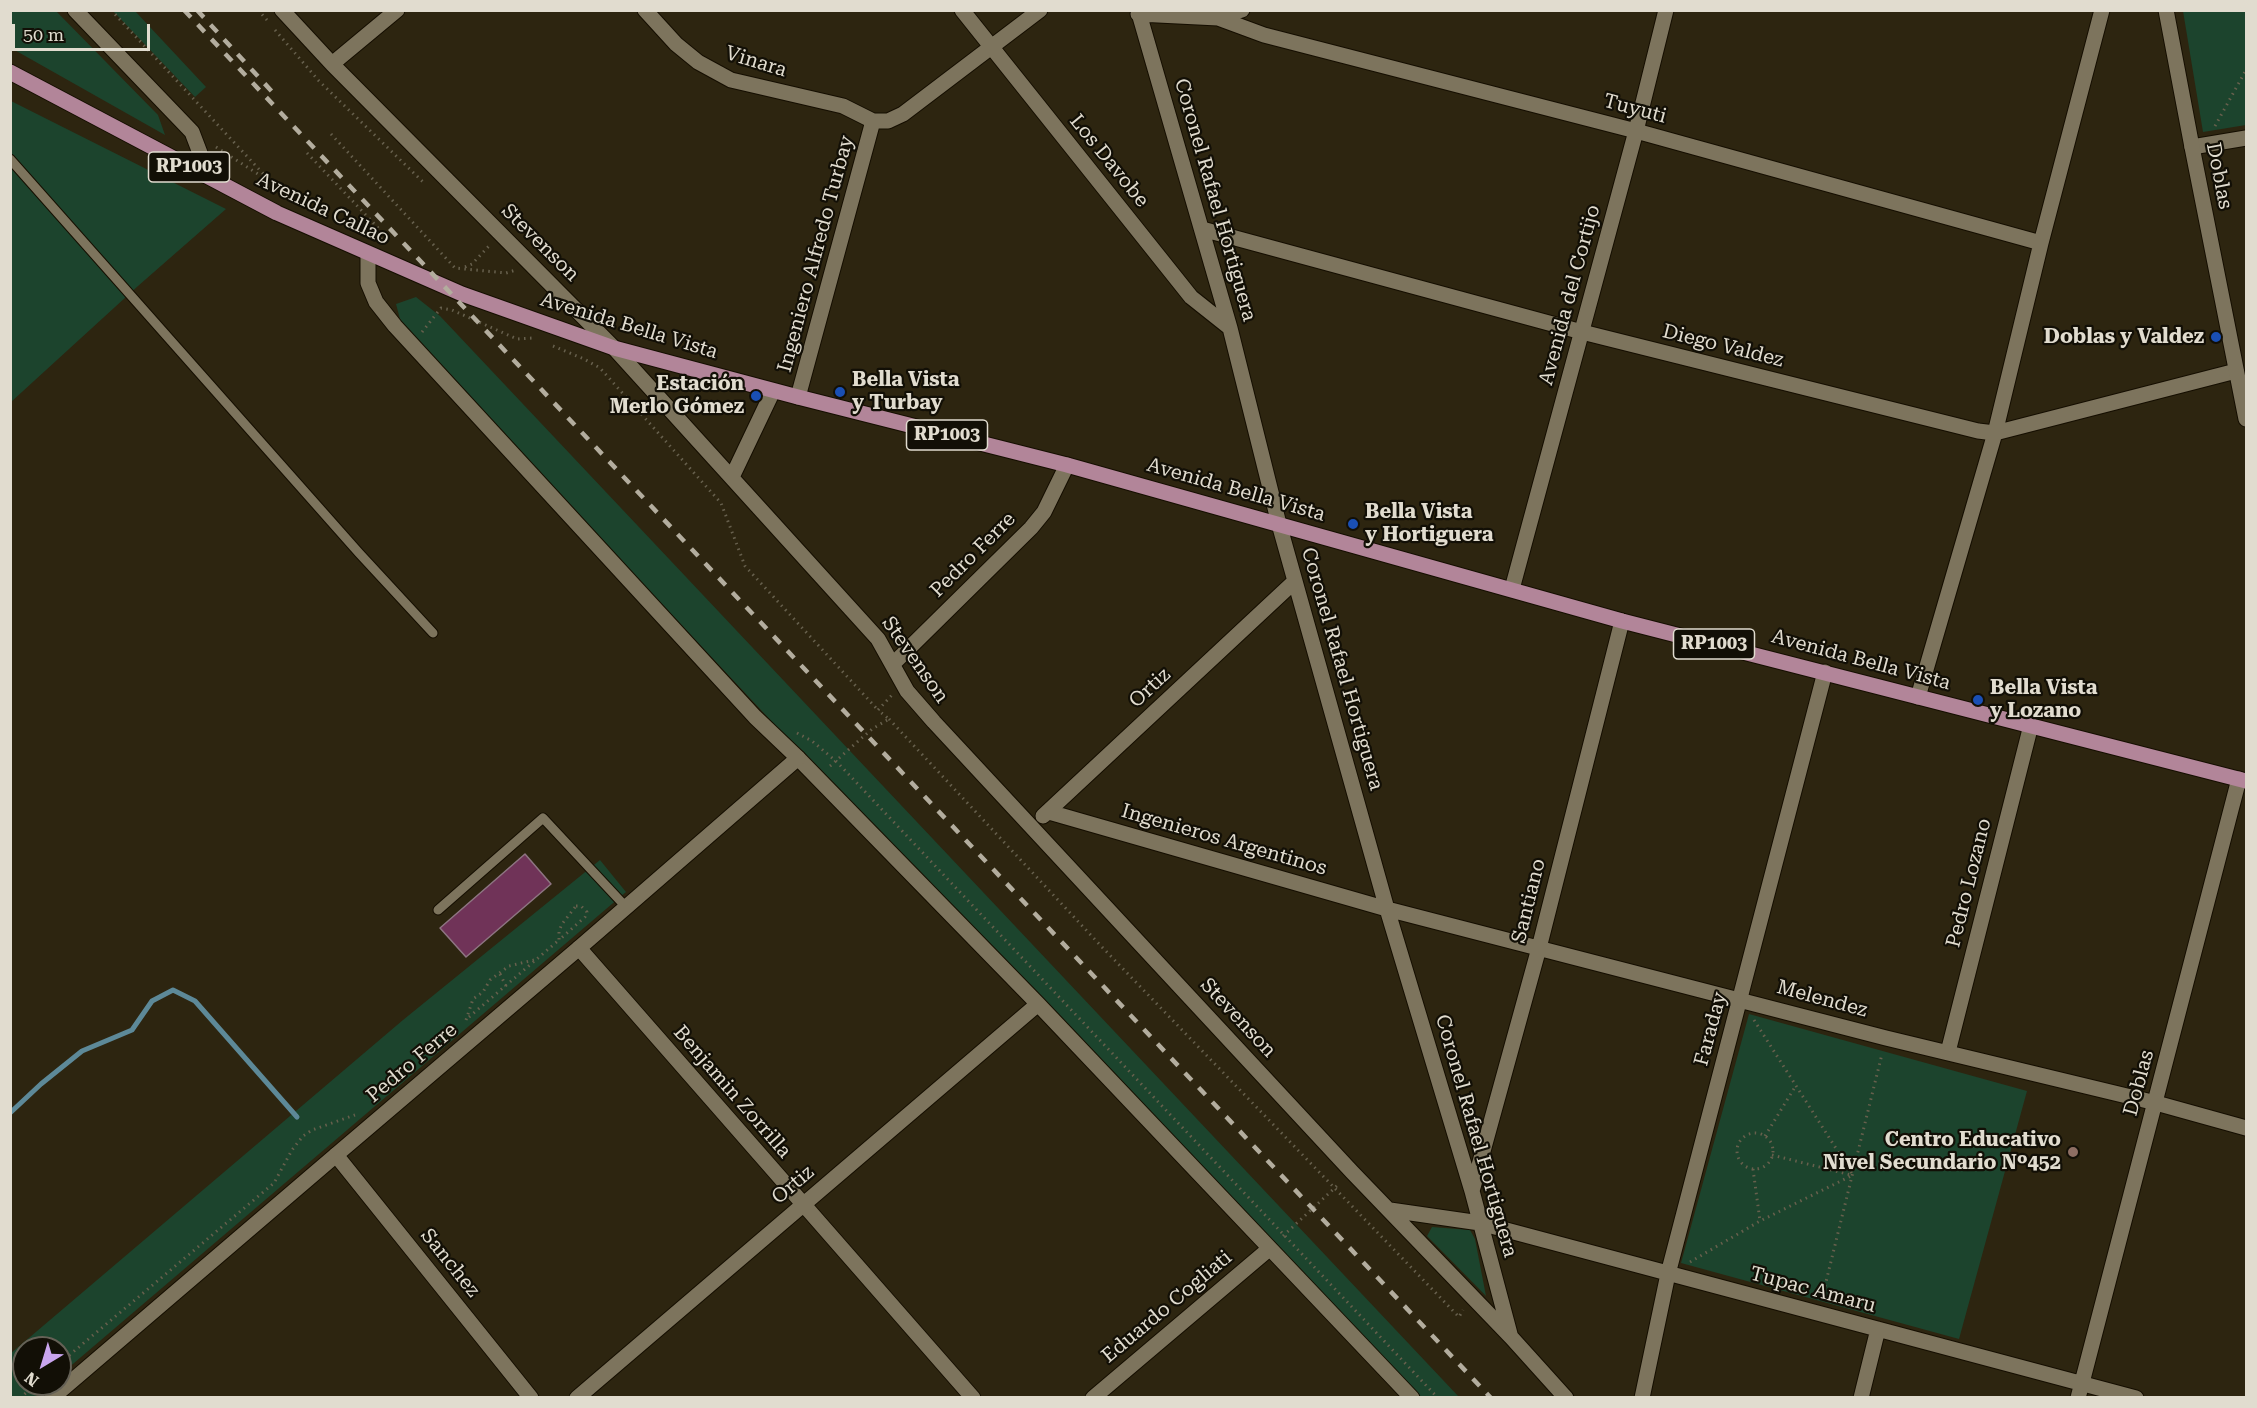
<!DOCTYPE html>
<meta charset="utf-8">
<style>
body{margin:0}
#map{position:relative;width:2257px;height:1408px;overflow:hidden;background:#2d2510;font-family:"Roboto Serif",serif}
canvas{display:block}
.frame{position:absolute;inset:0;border:12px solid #e1dccf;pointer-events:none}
.north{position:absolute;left:12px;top:1336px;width:60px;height:60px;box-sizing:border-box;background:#120f06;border:2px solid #656156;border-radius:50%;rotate:218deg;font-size:16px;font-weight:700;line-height:24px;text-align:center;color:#e1dccf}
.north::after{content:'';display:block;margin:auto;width:21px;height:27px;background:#c9a5ee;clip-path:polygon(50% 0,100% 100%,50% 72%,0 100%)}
.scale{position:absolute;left:12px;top:24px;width:138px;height:27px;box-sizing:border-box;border:3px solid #e1dccf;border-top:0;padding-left:8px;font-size:18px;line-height:21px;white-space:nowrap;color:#e1dccf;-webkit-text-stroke:4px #120f06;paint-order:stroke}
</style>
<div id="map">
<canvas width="2257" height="1408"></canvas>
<div class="frame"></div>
<div class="north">N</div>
<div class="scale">50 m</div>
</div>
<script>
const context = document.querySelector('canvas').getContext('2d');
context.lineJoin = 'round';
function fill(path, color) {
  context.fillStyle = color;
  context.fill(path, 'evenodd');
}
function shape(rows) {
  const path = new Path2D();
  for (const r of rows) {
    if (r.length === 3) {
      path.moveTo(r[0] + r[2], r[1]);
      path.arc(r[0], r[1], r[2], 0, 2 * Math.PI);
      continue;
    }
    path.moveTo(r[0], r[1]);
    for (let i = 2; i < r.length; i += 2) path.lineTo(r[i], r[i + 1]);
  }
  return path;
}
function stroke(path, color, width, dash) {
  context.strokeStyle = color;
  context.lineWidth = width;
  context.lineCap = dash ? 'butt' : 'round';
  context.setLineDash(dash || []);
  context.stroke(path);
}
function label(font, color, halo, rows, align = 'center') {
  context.font = font + ' "Roboto Serif",serif';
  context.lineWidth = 4.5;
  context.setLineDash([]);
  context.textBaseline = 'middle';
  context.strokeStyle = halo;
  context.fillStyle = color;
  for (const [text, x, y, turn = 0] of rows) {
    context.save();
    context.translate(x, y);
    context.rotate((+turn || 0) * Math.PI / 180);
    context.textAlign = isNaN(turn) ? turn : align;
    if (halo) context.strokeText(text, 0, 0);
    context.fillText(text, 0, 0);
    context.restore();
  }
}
fill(shape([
 [11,10,56,11,158,115,165,135,11,48],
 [113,11,135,11,206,87,195,97],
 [2183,11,2246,11,2246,125,2203,132],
 [11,101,226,209,138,286,11,402],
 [416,297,440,316,1459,1397,1421,1397,806,758,414,340,400,319,396,304],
 [600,860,626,892,60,1375,60,1348,24,1348,24,1384,50,1384,34,1397,11,1397,10,1354,403,1020],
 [1749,1014,2027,1091,1959,1339,1681,1263],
 [1432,1227,1470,1230,1475,1239,1486,1296,1427,1236]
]), '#1c442d');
stroke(shape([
 [10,1113,41,1084,82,1051,132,1030,152,1001,173,990,195,1001,297,1117]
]), '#5d8998', 5);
const building = shape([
 [525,854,551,884,466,957,440,928,525,854]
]);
fill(building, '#703358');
stroke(building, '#8e7582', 1.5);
const service = shape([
 [10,159,359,553,433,633],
 [438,910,543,818,626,907]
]);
const minor = shape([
 [75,10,192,132,200,153,204,175],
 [282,10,332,64,614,348,878,639,907,691,934,722,1352,1172,1511,1337,1566,1398],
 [645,10,676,44,698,62,731,80,843,106,873,121,888,121,903,114,1040,10],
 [962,10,1191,297,1230,328],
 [1138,10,1230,328,1279,524,1387,909,1472,1191,1510,1334],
 [1138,14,1218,18,1242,10],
 [1218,18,1264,35,1636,131,2041,243],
 [332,64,397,10],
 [2192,147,2246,138],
 [1202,229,1582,332,1978,431,1995,433,2236,371],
 [798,397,873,121],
 [732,477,773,391],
 [1512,589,1636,131,1666,10],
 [893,664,1031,528,1044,512,1067,465],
 [1918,697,1995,433,2041,243,2102,10],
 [798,758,1038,1004,1412,1398],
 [1049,812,1387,909,1886,1038,2156,1103,2246,1128],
 [1043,816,1295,581],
 [579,948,973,1398],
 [1948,1052,2031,725],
 [1472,1191,1539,948,1622,621],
 [1390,1210,1480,1223,2136,1398],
 [52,1398,336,1155],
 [577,1398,1038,1004],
 [1093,1398,1269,1249],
 [1642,1398,1668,1274,1825,672],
 [1861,1398,1878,1329],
 [2078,1398,2239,779]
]);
const tertiary = shape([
 [2166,10,2192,147,2246,419],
 [368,254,368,283,376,302,395,326,755,717,798,758,579,948,336,1155,531,1398]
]);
const primary = shape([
 [10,72,277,213,462,294,614,348,798,397,1067,465,1622,621,2246,781]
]);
stroke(service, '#150e00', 11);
stroke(minor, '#150e00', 17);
stroke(tertiary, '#150e00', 17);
stroke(primary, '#150e00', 17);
stroke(shape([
 [111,10,269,180],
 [258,10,267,20],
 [275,30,319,81,423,182],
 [2215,126,2246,70],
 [331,134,455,268,506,273,516,270],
 [216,147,309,207],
 [307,153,381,231,381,240],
 [465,267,472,264,489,246],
 [422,332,441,308,452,310,517,339,533,338],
 [553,346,584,359,600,368,721,503,745,566,878,710],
 [889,719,1101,946,1459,1317,1463,1310],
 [797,733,812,741,837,762,1438,1398],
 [830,766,872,729,889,719,878,710,892,695],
 [576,906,581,906,587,912,585,917,559,940,559,931,562,924,576,906],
 [500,974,506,986],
 [469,1017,559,940],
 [466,1020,473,999,483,992,490,980,509,966,534,960],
 [1754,1020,1853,1175],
 [1755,1151,18],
 [1765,1136,1795,1087],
 [1772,1155,1851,1175],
 [1753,1169,1760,1221],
 [1283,1236,1340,1183],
 [1690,1262,1760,1221,1853,1175],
 [1822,1298,1882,1054],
 [60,1363,274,1183,292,1150,303,1136,312,1130,355,1115],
 [20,1398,36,1384]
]), '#67604d', 3, [1.5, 4.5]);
stroke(service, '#7d745d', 9);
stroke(minor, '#7d745d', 15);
stroke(tertiary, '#7d745d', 15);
stroke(primary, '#b28599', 15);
stroke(shape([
 [184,10,1491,1398],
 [197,10,276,96]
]), '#b3ad9e', 4.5, [10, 10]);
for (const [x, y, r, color] of [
 [2216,337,6,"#1a4fb4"],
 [840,392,6,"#1a4fb4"],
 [756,396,6,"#1a4fb4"],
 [1353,524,6,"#1a4fb4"],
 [1978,700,6,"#1a4fb4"],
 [2073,1152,6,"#8d6e63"]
]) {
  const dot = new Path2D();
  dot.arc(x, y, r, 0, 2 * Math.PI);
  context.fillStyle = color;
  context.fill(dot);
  stroke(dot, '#120f06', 2);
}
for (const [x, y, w] of [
 [189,167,81],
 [947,435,81],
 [1714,644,81]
]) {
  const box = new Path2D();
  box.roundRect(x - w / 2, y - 15, w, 30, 4.5);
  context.fillStyle = '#120f06';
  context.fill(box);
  stroke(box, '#e1dccf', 1.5);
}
label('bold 18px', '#e1dccf', null, [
 ["RP1003",189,167],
 ["RP1003",947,435],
 ["RP1003",1714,644]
]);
label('20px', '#e1dccf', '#120f06', [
 ["Vinara",756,62,17],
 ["Tuyuti",1635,109,15],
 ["Los Davobe",1109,161,51],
 ["Doblas",2219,176,79],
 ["Coronel Rafael Hortiguera",1215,200,74],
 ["Avenida Callao",323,209,25],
 ["Stevenson",540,243,45],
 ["Ingeniero Alfredo Turbay",816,254,-75],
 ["Avenida del Cortijo",1570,295,-75],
 ["Avenida Bella Vista",629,326,17],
 ["Diego Valdez",1723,346,14],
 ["Avenida Bella Vista",1236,490,16],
 ["Pedro Ferre",973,555,-45],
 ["Stevenson",915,660,55],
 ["Avenida Bella Vista",1861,660,15],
 ["Coronel Rafael Hortiguera",1342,669,74],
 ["Ortiz",1150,688,-43],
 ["Ingenieros Argentinos",1224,840,16],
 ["Pedro Lozano",1969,883,-76],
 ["Santiano",1529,901,-76],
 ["Melendez",1822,999,15],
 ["Stevenson",1238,1018,47],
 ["Faraday",1711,1029,-75],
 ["Pedro Ferre",412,1063,-40],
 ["Doblas",2139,1083,-75],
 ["Benjamin Zorrilla",732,1092,49],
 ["Coronel Rafael Hortiguera",1476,1136,74],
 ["Ortiz",793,1185,-40],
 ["Sanchez",450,1263,51],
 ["Tupac Amaru",1813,1290,15],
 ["Eduardo Cogliati",1167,1307,-40]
]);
label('bold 20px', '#e1dccf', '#120f06', [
 ["Doblas y Valdez",2204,337],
 ["Bella Vista",852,380,"left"],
 ["y Turbay",852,403,"left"],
 ["Estación",744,384],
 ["Merlo Gómez",744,407],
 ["Bella Vista",1365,512,"left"],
 ["y Hortiguera",1365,535,"left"],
 ["Bella Vista",1990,688,"left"],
 ["y Lozano",1990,711,"left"],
 ["Centro Educativo",2061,1140],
 ["Nivel Secundario Nº452",2061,1163]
], 'right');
</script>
